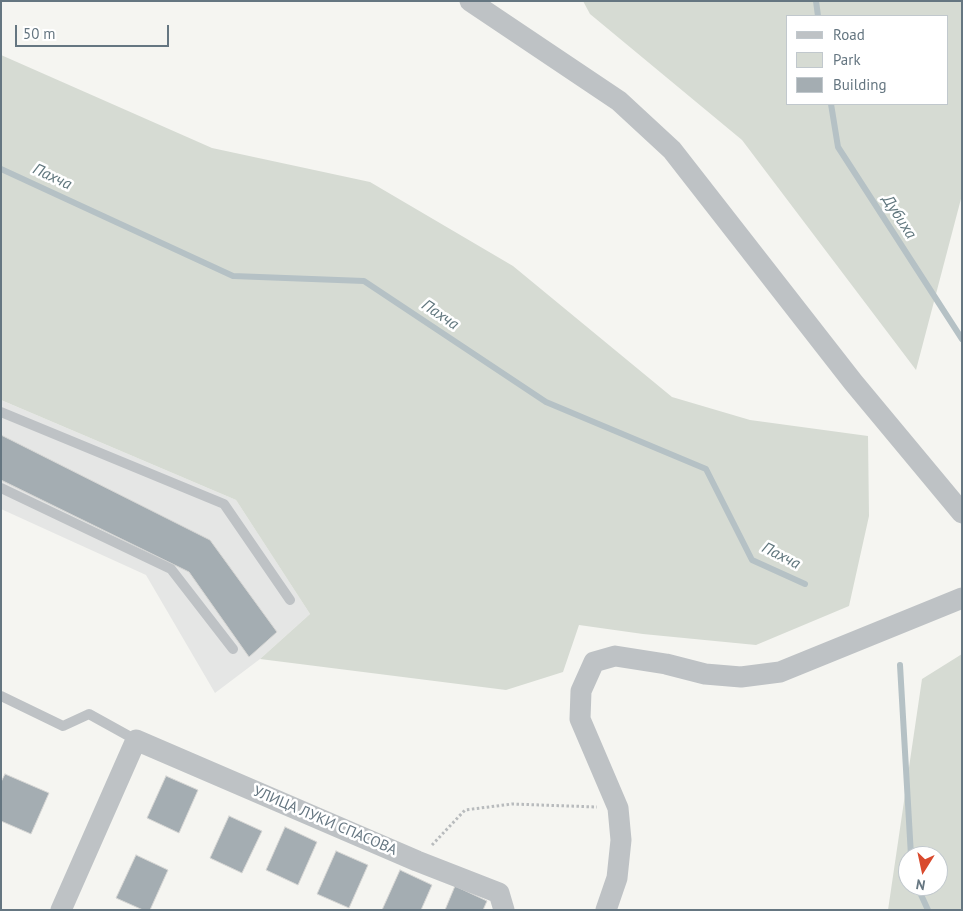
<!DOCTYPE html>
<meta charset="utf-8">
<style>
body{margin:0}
#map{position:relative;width:963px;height:911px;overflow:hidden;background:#f5f5f1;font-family:"PT Sans",sans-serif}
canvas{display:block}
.frame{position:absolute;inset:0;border:2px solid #657681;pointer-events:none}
.legend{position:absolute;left:786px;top:15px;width:162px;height:90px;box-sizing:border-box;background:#fff;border:1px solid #c1c8cd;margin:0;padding:6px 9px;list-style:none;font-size:15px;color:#657681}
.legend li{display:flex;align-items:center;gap:10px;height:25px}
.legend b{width:25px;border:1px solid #c1c8cd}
.north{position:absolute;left:898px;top:846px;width:50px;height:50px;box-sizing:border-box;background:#fff;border:1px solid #c1c8cd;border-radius:50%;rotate:190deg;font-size:14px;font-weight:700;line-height:20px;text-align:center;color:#657681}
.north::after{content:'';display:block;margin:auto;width:18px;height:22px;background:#d94a2d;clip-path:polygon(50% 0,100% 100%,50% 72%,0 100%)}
.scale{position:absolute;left:15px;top:25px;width:154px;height:22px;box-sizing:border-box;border:2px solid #657681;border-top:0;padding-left:6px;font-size:15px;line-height:18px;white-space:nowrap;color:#657681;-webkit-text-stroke:4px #fff;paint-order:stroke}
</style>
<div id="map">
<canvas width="963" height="911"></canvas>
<div class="frame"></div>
<ul class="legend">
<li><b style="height:6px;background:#bec2c5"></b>Road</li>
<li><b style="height:14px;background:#d6dbd3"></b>Park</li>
<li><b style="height:14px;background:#a4adb2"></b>Building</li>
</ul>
<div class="north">N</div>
<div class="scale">50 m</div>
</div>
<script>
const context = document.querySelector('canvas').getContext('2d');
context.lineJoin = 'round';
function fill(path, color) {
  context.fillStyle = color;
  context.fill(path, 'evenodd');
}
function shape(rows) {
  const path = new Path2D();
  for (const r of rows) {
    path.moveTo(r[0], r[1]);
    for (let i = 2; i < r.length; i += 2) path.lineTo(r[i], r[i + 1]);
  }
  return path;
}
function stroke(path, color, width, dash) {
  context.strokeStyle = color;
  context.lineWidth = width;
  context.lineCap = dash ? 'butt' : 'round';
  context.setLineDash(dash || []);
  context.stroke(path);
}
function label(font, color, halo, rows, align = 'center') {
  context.font = font + ' "PT Sans",sans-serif';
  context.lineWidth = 5;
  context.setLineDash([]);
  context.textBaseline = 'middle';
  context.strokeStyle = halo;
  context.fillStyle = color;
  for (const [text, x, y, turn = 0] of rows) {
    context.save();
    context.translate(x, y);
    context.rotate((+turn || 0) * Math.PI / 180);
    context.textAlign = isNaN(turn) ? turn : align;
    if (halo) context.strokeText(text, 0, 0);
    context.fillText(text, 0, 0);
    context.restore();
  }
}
fill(shape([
 [1,400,236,500,310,614,260,659,215,693,146,575,1,509]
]), '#e5e6e5');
fill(shape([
 [583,1,962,1,962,195,916,370,742,140,590,14],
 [787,16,947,16,947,104,787,104],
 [1,55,212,148,370,182,513,266,672,397,750,420,868,436,869,516,849,606,756,645,643,634,579,625,563,672,506,690,260,659,310,614,236,500,1,400],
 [962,654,962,910,888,910,922,679],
 [908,856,938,856,938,886,908,886]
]), '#d6dbd3');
stroke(shape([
 [816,1,818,16],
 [831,104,838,147,962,339],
 [1,169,233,276,364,281,546,402,706,469,752,560,805,584],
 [900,665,911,856],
 [917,886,928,910]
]), '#b5c1c5', 6);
const building = shape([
 [1,435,210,540,277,632,249,657,189,572,1,480,1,435],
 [5,774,49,793,31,834,1,821,1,782,5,774],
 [166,776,198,790,179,833,147,818,166,776],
 [229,816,262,831,242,873,210,858,229,816],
 [285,827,317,842,298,885,266,870,285,827],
 [336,851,368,865,349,908,317,894,336,851],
 [136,855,168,870,150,910,143,910,116,898,136,855],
 [400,870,432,885,421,910,382,910,400,870],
 [455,886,487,901,483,910,445,910,455,886]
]);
fill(building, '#a4adb2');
stroke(building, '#d6d6d4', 1);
stroke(shape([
 [432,845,465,810,512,804,597,807]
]), '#b8bbbd', 3, [2.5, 2.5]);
stroke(shape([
 [1,412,224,504,290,600],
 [1,488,171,569,233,649],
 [1,696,63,726,89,714,136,740]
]), '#bec2c5', 10);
stroke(shape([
 [470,1,619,101,672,150,853,382,962,513],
 [61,910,136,740,417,861,499,893,504,910],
 [606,910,617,878,621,840,618,808,580,719,581,691,594,662,615,656,666,664,705,674,741,677,780,672,962,598]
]), '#bec2c5', 21);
label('15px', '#657681', '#fff', [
 ["УЛИЦА ЛУКИ СПАСОВА",325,821,23]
]);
label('italic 16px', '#61777e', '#fff', [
 ["Пахча",52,177,25],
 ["Дубиха",899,217,57],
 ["Пахча",440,315,34],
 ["Пахча",781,556,27]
]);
</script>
